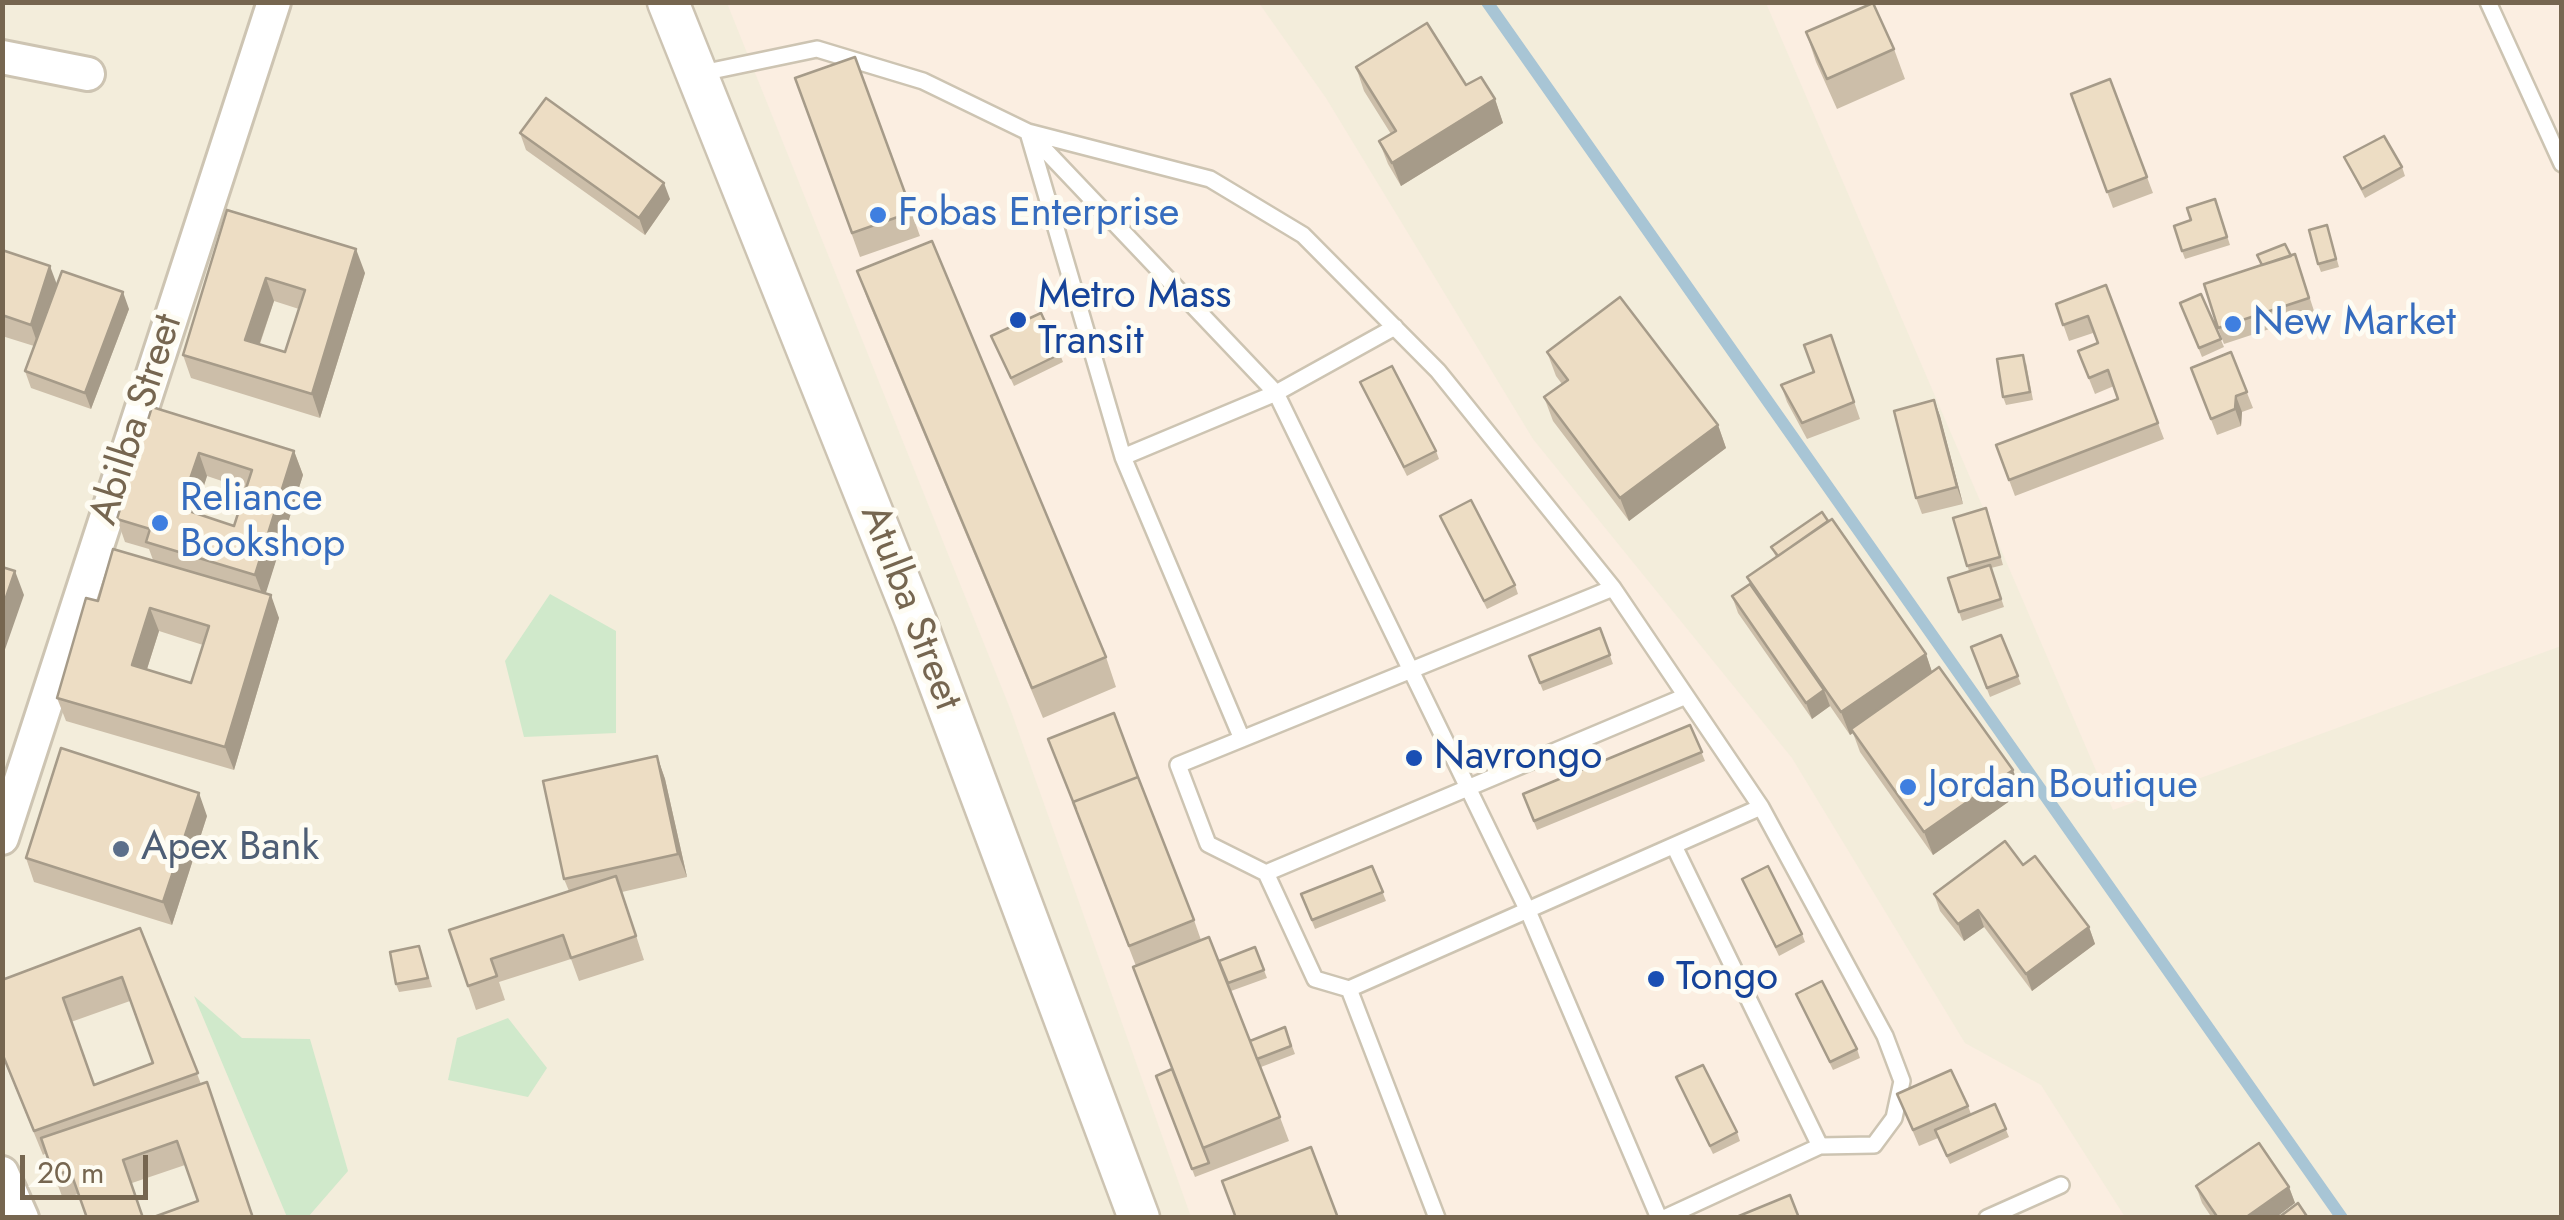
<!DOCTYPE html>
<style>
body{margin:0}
#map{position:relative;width:2564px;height:1220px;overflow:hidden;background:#fbf9ec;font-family:Jost,sans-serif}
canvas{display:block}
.frame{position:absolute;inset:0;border:5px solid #766650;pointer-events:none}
.scale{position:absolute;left:20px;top:1155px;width:128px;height:45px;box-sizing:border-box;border:5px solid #766650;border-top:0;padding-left:12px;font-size:30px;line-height:35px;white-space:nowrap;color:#766650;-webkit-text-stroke:8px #fefcf3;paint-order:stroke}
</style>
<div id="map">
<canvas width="2564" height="1220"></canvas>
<div class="frame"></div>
<div class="scale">20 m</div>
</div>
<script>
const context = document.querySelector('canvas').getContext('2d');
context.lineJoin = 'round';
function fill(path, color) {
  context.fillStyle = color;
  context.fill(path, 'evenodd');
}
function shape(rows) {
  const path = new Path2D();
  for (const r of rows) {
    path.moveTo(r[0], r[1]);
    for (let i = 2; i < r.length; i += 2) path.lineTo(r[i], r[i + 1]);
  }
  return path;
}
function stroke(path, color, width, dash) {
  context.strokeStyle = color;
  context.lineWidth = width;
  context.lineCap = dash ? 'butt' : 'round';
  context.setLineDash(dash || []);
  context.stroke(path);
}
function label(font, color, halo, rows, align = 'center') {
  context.font = font + ' Jost,sans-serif';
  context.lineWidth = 10;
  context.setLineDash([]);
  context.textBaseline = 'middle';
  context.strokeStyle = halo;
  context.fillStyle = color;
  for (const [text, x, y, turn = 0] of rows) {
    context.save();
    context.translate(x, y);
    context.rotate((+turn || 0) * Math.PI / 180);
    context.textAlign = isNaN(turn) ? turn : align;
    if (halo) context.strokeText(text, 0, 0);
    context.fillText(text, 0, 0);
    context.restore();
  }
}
fill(shape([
 [3,3,2561,3,2561,1217,3,1217]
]), '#f3eddb');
fill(shape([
 [727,3,1259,3,1326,98,1533,439,1792,758,1965,1043,2041,1085,2125,1217,1191,1217,1011,711],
 [1766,3,2561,3,2561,646,2113,810]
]), '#fbeee1');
fill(shape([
 [550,594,616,631,616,733,524,737,505,661],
 [194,996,242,1038,310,1039,348,1171,308,1217,287,1217],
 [508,1018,547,1068,528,1097,448,1080,457,1038]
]), '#d0e9cb');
stroke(shape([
 [1487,2,2342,1218]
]), '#a8c5d5', 12);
const service = shape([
 [2488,2,2562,164],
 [697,74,817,49,923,81,1028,132,1210,179,1303,235,1438,371,1613,588,1761,807,1885,1036,1902,1081,1894,1118,1874,1145,1820,1146,1664,1218],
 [1028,132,1276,393,1528,911,1659,1218],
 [1029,136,1123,457,1242,739],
 [1123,457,1276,393,1395,327],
 [1686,696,1266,873,1315,979,1349,989,1761,807],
 [1674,846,1820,1146],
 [1266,873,1208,844,1178,765,1613,588],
 [1349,989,1437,1218],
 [1987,1218,2061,1185]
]);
const minor = shape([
 [2,57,88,74],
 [2,838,274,2],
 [2,1173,22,1218]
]);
const tertiary = shape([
 [668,2,915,619,1139,1218]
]);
stroke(service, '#cdc4b2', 20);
stroke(minor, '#cdc4b2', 38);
stroke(tertiary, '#cdc4b2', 45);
stroke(service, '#fff', 15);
stroke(minor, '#fff', 32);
stroke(tertiary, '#fff', 40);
fill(shape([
 [1806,32,1894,49,1905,79,1837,109,1816,62],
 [855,57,920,236,860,257,795,78],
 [1356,67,1466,85,1495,99,1503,123,1401,186,1388,164,1379,141,1391,134,1364,91],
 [2110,79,2153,193,2113,208,2071,94],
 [520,133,670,199,645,235,526,150],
 [2344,157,2402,167,2405,176,2365,198],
 [2215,199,2230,245,2185,259,2182,251,2191,220],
 [227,210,365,273,320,418,191,378,183,355],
 [274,301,299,309,285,352,260,344],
 [2327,225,2339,267,2321,272,2318,264],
 [2,250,57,285,129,309,91,409,31,388,25,371,34,346,2,336],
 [2291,256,2301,271,2315,314,2224,344,2218,328],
 [857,271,1106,657,1116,687,1043,718,868,301],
 [2106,285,2164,439,2015,496,1996,445,2118,399,2114,386,2095,394,2078,351,2098,343,2093,333,2069,341,2056,304],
 [2201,294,2224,347,2202,357,2180,303],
 [1831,335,1860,419,1807,439,1787,402,1781,385,1814,372],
 [991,336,1060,354,1063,362,1014,386],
 [1547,352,1718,425,1726,448,1629,521,1553,421,1544,397,1562,384,1556,376],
 [2231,352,2253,408,2242,412,2241,426,2217,435,2191,368],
 [2026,363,2033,400,2006,405,2003,397],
 [1360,382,1436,451,1439,459,1407,476],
 [1934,400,1940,416,1963,504,1922,514,1916,498],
 [152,407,294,451,303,475,265,594,279,618,234,770,66,721,57,698,98,601,153,560,149,549,125,542,117,519],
 [207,476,246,489,234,526,195,513],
 [159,631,203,645,191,683,147,669],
 [1440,516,1515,585,1518,594,1487,609],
 [1989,516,2003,565,1991,568,2004,607,1962,621,1948,578,1969,571,1953,518],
 [1771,547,1926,654,1932,672,2013,770,2021,793,1933,855,1860,752,1853,733,1850,735,1830,706,1812,719,1738,613,1732,596,1750,584,1747,577,1776,557],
 [1600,628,1613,664,1543,691,1529,656],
 [2001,635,2021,684,1990,697,1971,647],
 [1690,725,1705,761,1537,830,1523,794],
 [1048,739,1194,920,1201,940,1219,961,1255,947,1267,978,1231,991,1250,1041,1285,1027,1295,1054,1261,1067,1289,1141,1195,1177,1156,1076,1172,1069,1136,966],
 [657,756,665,779,687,877,622,892,644,960,579,981,571,959,499,982,505,1000,476,1010,449,930,569,891,564,879],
 [207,816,172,925,34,882,26,858],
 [2023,865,2089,927,2095,944,2032,991,1984,927,1964,941,1940,911,1934,894],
 [1372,866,1386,901,1315,929,1301,894],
 [1742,879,1802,934,1805,942,1779,956],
 [140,928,201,1084,254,1218,198,1201,185,1165,132,1183,78,1194,63,1199,46,1153,43,1155,2,1055,2,980],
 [130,1001,153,1063,94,1085,71,1022],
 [419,946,432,987,399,992,396,984],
 [1796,994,1857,1049,1860,1058,1833,1070],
 [1676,1077,1737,1132,1740,1141,1713,1154],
 [1897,1094,1968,1106,1971,1114,1995,1104,2009,1137,1950,1164,1938,1138,1919,1146],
 [2196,1186,2289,1187,2295,1203,2275,1218,2212,1218,2202,1203]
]), '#ccbea9');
fill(shape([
 [1495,99,1503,123,1401,186,1392,163],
 [664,183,670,199,645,235,639,218],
 [356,249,365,273,320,418,312,394],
 [50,266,59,290,39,348,31,325],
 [266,278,274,301,253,363,245,340],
 [123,292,129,309,91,409,85,393],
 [2236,396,2242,412,2241,426,2235,409],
 [1934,400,1940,416,1963,504,1957,487],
 [1718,425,1726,448,1629,521,1620,498],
 [294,451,303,475,264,599,255,575],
 [199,453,207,476,189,532,180,508],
 [15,571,24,595,2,658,2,609],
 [271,595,279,618,234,770,225,747],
 [150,608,159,631,141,688,132,665],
 [1926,654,1934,678,1851,729,1853,733,1850,735,1841,712],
 [1824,690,1830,706,1812,719,1806,703],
 [657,756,665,779,687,877,678,854],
 [2013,770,2021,793,1933,855,1924,832],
 [199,793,207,816,172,925,163,902],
 [1978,910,1984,927,1964,941,1958,924],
 [2089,927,2095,944,2032,991,2026,974],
 [2289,1187,2295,1203,2275,1218,2245,1218]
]), '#a69b89');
const building = shape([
 [1873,3,1894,49,1827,79,1806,32,1873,3],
 [1427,23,1466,85,1481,77,1495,99,1392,163,1379,141,1396,131,1356,67,1427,23],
 [855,57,912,212,852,233,795,78,855,57],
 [2110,79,2147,177,2107,192,2071,94,2110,79],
 [546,98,664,183,639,218,520,133,546,98],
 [2384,136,2402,167,2362,189,2344,157,2384,136],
 [2215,199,2227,237,2182,251,2174,226,2191,220,2187,208,2215,199],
 [227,210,356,249,312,394,183,355,227,210],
 [266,278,305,290,285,352,245,340,266,278],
 [2327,225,2336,259,2318,264,2309,230,2327,225],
 [932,241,1106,657,1032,688,857,271,932,241],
 [2285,244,2291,256,2262,265,2257,255,2285,244],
 [2,250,50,266,31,325,2,315,2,250],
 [2295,254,2309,298,2218,328,2204,284,2295,254],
 [62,271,123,292,85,393,25,371,62,271],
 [2106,285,2158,423,2009,480,1996,445,2118,399,2108,370,2089,378,2078,351,2098,343,2088,316,2063,325,2056,304,2106,285],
 [2201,294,2221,339,2199,348,2180,303,2201,294],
 [1620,297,1718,425,1620,498,1544,397,1568,380,1547,352,1620,297],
 [1041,313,1060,354,1011,378,991,336,1041,313],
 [1831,335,1854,402,1802,423,1781,385,1814,372,1804,345,1831,335],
 [2231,352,2247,392,2236,396,2235,409,2211,419,2191,368,2231,352],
 [2023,355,2030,392,2003,397,1997,359,2023,355],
 [1392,366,1436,451,1404,467,1360,382,1392,366],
 [1934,400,1957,487,1916,498,1894,411,1934,400],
 [152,407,294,451,255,575,146,542,150,529,117,519,152,407],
 [199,453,252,470,234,526,180,508,199,453],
 [1471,500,1515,585,1484,601,1440,516,1471,500],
 [1986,508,2000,557,1967,566,1953,518,1986,508],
 [1822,512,1828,521,1778,556,1771,547,1822,512],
 [1832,519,1926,654,1841,712,1747,577,1832,519],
 [113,549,271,595,225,747,57,698,86,598,98,601,113,549],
 [150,608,209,626,191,683,132,665,150,608],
 [1990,565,2001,599,1959,612,1948,578,1990,565],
 [2,567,15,571,2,609,2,567],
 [1750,584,1824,690,1806,703,1732,596,1750,584],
 [1600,628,1610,655,1540,683,1529,656,1600,628],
 [2001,635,2018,676,1987,688,1971,647,2001,635],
 [1939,667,2013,770,1924,832,1851,729,1939,667],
 [1114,713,1138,777,1073,802,1076,809,1048,739,1114,713],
 [1690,725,1702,752,1534,821,1523,794,1690,725],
 [61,748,199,793,163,902,26,858,61,748],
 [657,756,678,854,564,879,543,781,657,756],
 [1138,777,1194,920,1129,946,1073,802,1138,777],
 [2005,841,2023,865,2035,856,2089,927,2026,974,1978,910,1958,924,1934,894,2005,841],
 [1372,866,1383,892,1312,920,1301,894,1372,866],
 [1768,866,1802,934,1776,947,1742,879,1768,866],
 [616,876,636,936,571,958,563,935,491,959,497,976,468,986,449,930,616,876],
 [140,928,198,1073,34,1131,2,1053,2,980,140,928],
 [122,977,153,1063,94,1085,63,998,122,977],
 [1209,937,1280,1117,1203,1148,1133,967,1209,937],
 [419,946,428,978,396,984,390,952,419,946],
 [1255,947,1264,970,1228,983,1219,961,1255,947],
 [1822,981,1857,1049,1830,1062,1796,994,1822,981],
 [1285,1027,1291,1046,1257,1059,1250,1041,1285,1027],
 [1703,1065,1737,1132,1710,1146,1676,1077,1703,1065],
 [1172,1069,1209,1163,1192,1169,1156,1076,1172,1069],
 [1951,1070,1968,1106,1913,1130,1897,1094,1951,1070],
 [207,1082,253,1218,151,1218,198,1201,177,1141,123,1160,143,1218,87,1218,70,1170,54,1176,41,1138,207,1082],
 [1995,1104,2006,1129,1947,1156,1935,1130,1995,1104],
 [2259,1143,2289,1187,2245,1218,2218,1218,2196,1186,2259,1143],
 [1311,1147,1338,1218,1236,1218,1222,1181,1311,1147],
 [1790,1195,1799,1218,1734,1218,1790,1195],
 [2298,1203,2308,1218,2278,1218,2298,1203]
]);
fill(building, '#edddc4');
stroke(building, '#a69b89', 2.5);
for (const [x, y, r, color] of [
 [878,215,10,"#3f7fe0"],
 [1018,320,10,"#1a4fb4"],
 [2233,324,10,"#3f7fe0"],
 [160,523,10,"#3f7fe0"],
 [1414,758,10,"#1a4fb4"],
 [1908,787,10,"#3f7fe0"],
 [121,849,10,"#5c6f8a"],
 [1656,979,10,"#1a4fb4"]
]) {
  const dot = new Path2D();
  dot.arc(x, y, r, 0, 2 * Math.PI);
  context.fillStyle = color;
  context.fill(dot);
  stroke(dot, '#fefcf3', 4);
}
label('40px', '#366cbe', '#fefcf3', [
 ["Fobas Enterprise",898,215],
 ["New Market",2253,324],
 ["Reliance",180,500],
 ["Bookshop",180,546],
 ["Jordan Boutique",1928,787]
], 'left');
label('40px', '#164399', '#fefcf3', [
 ["Metro Mass",1038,297],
 ["Transit",1038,343],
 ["Navrongo",1434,758],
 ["Tongo",1676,979]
], 'left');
label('40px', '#766650', '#fefcf3', [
 ["Abilba Street",138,420,-72],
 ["Atulba Street",909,608,69]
]);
label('40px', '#4e5e75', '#fefcf3', [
 ["Apex Bank",141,849]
], 'left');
</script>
